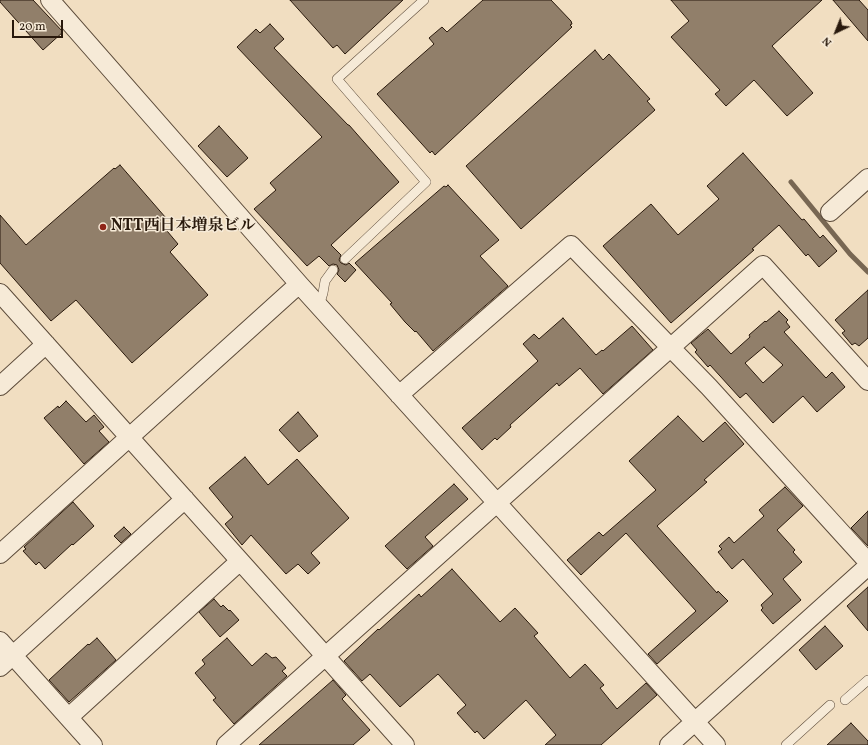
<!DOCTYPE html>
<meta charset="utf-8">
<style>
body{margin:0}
#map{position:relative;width:868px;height:745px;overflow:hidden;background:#f1dec1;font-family:Vollkorn,serif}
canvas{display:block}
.north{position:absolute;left:816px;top:12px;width:40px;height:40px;-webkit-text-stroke:3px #f6ead7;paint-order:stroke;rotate:223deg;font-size:11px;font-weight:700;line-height:16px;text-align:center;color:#29190c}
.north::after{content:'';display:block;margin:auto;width:14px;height:18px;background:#29190c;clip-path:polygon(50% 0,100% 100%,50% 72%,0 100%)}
.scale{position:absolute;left:12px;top:20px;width:51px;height:18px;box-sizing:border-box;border:2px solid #29190c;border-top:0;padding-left:5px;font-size:12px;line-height:14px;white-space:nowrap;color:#29190c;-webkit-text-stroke:3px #f6ead7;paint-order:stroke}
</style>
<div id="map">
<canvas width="868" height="745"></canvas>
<div class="north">N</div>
<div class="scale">20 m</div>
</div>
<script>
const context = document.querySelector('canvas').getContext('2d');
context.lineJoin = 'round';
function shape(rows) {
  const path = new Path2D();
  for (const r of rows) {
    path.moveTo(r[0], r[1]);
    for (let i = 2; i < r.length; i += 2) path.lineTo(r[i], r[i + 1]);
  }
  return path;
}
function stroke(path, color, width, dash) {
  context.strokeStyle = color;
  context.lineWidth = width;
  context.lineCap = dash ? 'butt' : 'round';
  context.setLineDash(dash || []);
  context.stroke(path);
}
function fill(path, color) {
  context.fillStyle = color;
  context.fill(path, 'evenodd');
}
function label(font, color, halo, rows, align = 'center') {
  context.font = font + ' Vollkorn,"Noto Serif JP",serif';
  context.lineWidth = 3;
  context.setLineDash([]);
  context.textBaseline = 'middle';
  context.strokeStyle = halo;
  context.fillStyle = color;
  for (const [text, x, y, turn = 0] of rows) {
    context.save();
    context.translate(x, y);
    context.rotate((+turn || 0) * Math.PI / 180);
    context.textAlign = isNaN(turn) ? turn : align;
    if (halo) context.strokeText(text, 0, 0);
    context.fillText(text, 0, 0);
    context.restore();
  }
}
stroke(shape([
 [791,182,850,254,868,272]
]), '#786753', 5);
const building = shape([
 [0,0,33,0,63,32,43,50,0,2,0,0],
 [290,0,403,0,345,54,337,45,333,48,290,0],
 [483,0,551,0,571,21,572,24,570,25,572,27,435,155,432,151,430,153,377,94,434,44,429,38,442,27,447,32,483,0],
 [671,0,822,0,772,46,813,93,787,116,754,80,726,106,715,94,720,90,671,37,689,21,671,0],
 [833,0,859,0,868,10,868,41,833,0],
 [270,24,284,39,274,48,348,125,349,125,399,182,331,245,341,255,339,260,341,263,346,265,349,263,356,270,345,282,337,274,339,270,337,265,333,264,329,266,319,256,307,266,254,209,276,190,270,183,322,137,237,47,256,29,260,33,270,24],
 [595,50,603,60,609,54,650,99,647,101,655,110,521,229,466,166,595,50],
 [219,126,248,158,227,177,198,146,219,126],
 [743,153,802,220,804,219,820,238,823,235,837,251,819,267,808,254,806,256,779,225,752,249,754,250,671,323,603,246,651,204,678,235,719,199,707,186,743,153],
 [120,165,166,218,162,222,163,224,162,225,178,244,170,252,208,295,132,363,76,300,51,321,0,263,0,215,26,245,114,168,115,169,120,165],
 [448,185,499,240,480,256,508,286,433,351,416,331,415,332,405,322,390,304,392,303,355,263,444,186,446,187,448,185],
 [868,290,868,338,859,346,855,343,852,345,842,333,845,331,835,320,868,290],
 [779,311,788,320,786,322,790,327,784,332,826,378,832,372,845,387,817,412,803,396,773,423,746,393,740,398,710,365,708,367,695,352,697,350,691,343,708,329,731,354,750,337,749,335,765,321,766,322,779,311],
 [764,347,783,365,763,383,745,363,764,347],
 [563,318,596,355,602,350,603,351,632,326,653,350,603,394,580,368,559,386,557,383,510,425,511,427,497,440,495,438,482,450,462,428,538,361,523,344,534,334,539,339,563,318],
 [66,401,86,422,94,415,104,427,99,431,109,442,84,464,44,418,58,406,59,408,66,401],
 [298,412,318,436,299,452,279,430,298,412],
 [678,416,703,442,725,422,744,444,704,480,707,482,657,526,717,593,718,591,728,601,657,664,648,654,696,611,626,533,581,575,567,560,599,532,603,536,656,490,629,461,678,416],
 [245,457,268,485,297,459,349,518,311,553,320,563,308,574,298,564,286,574,251,535,242,545,225,524,233,517,209,488,245,457],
 [454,484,468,499,425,537,433,546,407,569,385,546,454,484],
 [785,487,803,506,777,530,795,550,793,552,802,562,783,579,801,600,773,624,761,610,763,608,761,605,773,594,743,559,732,569,718,552,722,549,719,546,729,537,734,543,764,516,759,510,785,487],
 [73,502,94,526,73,545,72,544,45,569,39,562,36,565,23,551,26,549,24,547,73,502],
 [868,511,868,546,851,528,868,511],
 [124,527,131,534,121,543,114,536,124,527],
 [452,569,500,622,515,608,538,633,534,636,570,678,585,664,604,685,600,688,617,709,646,683,657,695,601,745,545,745,556,735,526,700,484,739,477,731,475,733,457,713,466,705,438,674,400,707,370,674,362,681,344,661,378,629,379,630,419,594,421,597,452,569],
 [868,587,868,631,847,606,868,587],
 [214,599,221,607,223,605,229,611,230,610,239,620,220,637,199,612,214,599],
 [825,626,843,646,816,670,799,650,825,626],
 [97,638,116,660,69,702,49,680,88,644,89,645,97,638],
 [227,638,252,666,266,653,272,658,276,657,286,668,282,671,287,676,234,724,213,700,216,698,195,673,205,664,202,660,227,638],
 [333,680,346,695,342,699,370,730,353,745,259,745,333,680],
 [851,723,868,741,868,745,827,745,851,723]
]);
fill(building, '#917f6a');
stroke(building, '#29190c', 1);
const lane = shape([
 [345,259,426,182,337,79,424,0],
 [319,306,323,293,325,281,333,270],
 [845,700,868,680],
 [786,745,830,705]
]);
const street = shape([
 [50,0,299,284,716,745],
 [830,212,868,178],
 [0,293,405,745],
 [0,386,46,344],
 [399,395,571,245,671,348,709,387,868,562],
 [0,554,299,284],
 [0,641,93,745],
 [0,667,185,499],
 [69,717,240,561],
 [226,745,763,265,868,381],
 [669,745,868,566]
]);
stroke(lane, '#5b4a39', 10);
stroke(street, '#5b4a39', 20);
stroke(lane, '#f6ead7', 9);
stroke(street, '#f6ead7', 18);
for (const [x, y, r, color] of [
 [103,227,4,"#8f2418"]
]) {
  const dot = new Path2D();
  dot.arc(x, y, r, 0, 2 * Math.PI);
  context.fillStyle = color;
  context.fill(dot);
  stroke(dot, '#f6ead7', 1.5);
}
label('bold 16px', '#29190c', '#f6ead7', [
 ["NTT西日本増泉ビル",111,227]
], 'left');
</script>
